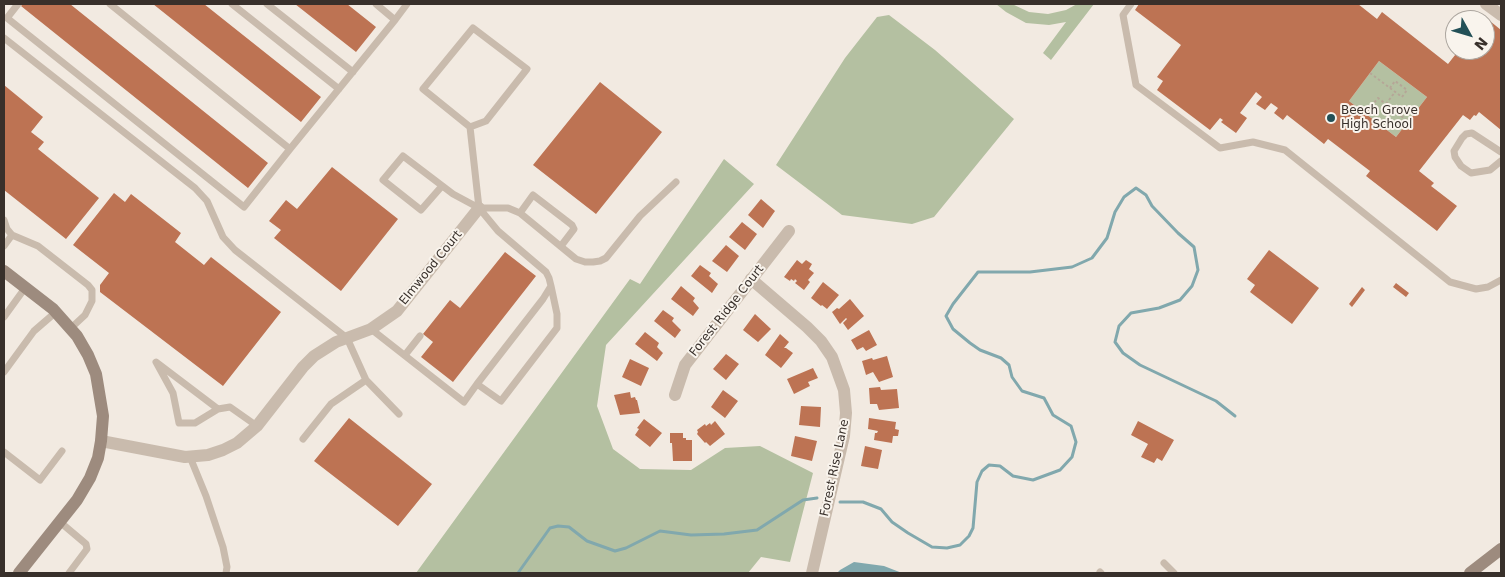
<!DOCTYPE html>
<style>
body{margin:0}
#map{position:relative;width:1505px;height:577px;overflow:hidden;background:#f2eae1;font-family:"DejaVu Sans",sans-serif}
canvas{display:block}
.frame{position:absolute;inset:0;border:5px solid #38302b;pointer-events:none}
.north{position:absolute;left:1445px;top:10px;width:50px;height:50px;box-sizing:border-box;background:#f9f4ed;border:1px solid #aca69f;border-radius:50%;rotate:129deg;font-size:14px;font-weight:700;line-height:20px;text-align:center;color:#38302b}
.north::after{content:'';display:block;margin:auto;width:18px;height:22px;background:#235057;clip-path:polygon(50% 0,100% 100%,50% 72%,0 100%)}
</style>
<div id="map">
<canvas width="1505" height="577"></canvas>
<div class="frame"></div>
<div class="north">N</div>
</div>
<script>
const context = document.querySelector('canvas').getContext('2d');
context.lineJoin = 'round';
function fill(path, color) {
  context.fillStyle = color;
  context.fill(path, 'evenodd');
}
function shape(rows) {
  const path = new Path2D();
  for (const r of rows) {
    path.moveTo(r[0], r[1]);
    for (let i = 2; i < r.length; i += 2) path.lineTo(r[i], r[i + 1]);
  }
  return path;
}
function stroke(path, color, width, dash) {
  context.strokeStyle = color;
  context.lineWidth = width;
  context.lineCap = dash ? 'butt' : 'round';
  context.setLineDash(dash || []);
  context.stroke(path);
}
function label(font, color, halo, rows, align = 'center') {
  context.font = font + ' "DejaVu Sans",sans-serif';
  context.lineWidth = 4;
  context.setLineDash([]);
  context.textBaseline = 'middle';
  context.strokeStyle = halo;
  context.fillStyle = color;
  for (const [text, x, y, turn = 0] of rows) {
    context.save();
    context.translate(x, y);
    context.rotate((+turn || 0) * Math.PI / 180);
    context.textAlign = isNaN(turn) ? turn : align;
    if (halo) context.strokeText(text, 0, 0);
    context.fillText(text, 0, 0);
    context.restore();
  }
}
fill(shape([
 [996,4,1012,4,1029,12,1048,14,1066,10,1077,4,1094,4,1051,60,1043,53,1066,22,1049,25,1026,23,1006,12],
 [889,15,935,50,1014,119,934,217,912,224,842,215,776,165,845,58,877,17],
 [1379,61,1427,97,1396,137,1349,101],
 [724,159,754,184,606,345,597,406,613,449,640,469,691,470,725,448,760,446,813,473,790,562,761,557,748,573,416,573,630,279,640,284]
]), '#b4c0a1');
fill(shape([
 [854,562,884,566,902,573,837,573,840,570]
]), '#81a8ad');
stroke(shape([
 [840,502,863,502,881,509,892,522,908,533,932,547,947,548,960,545,969,536,973,528,977,482,982,471,989,465,1000,466,1013,476,1033,480,1060,470,1072,457,1076,442,1071,426,1053,415,1044,398,1022,391,1012,377,1009,365,1001,358,980,350,970,343,953,329,946,316,953,304,978,272,1030,272,1072,267,1092,258,1107,238,1115,212,1124,197,1136,188,1146,195,1152,206,1178,233,1194,247,1198,270,1192,286,1180,300,1159,308,1131,313,1119,326,1115,342,1123,353,1140,365,1216,401,1235,416],
 [518,573,550,528,558,526,569,527,587,541,615,551,626,548,660,531,691,535,724,534,757,530,803,500,817,498]
]), '#81a8ad', 3);
fill(shape([
 [23,4,70,4,268,163,248,188,21,6],
 [153,4,204,4,321,97,301,122],
 [295,4,347,4,376,27,356,52],
 [1139,4,1358,4,1377,19,1382,12,1448,64,1459,50,1485,50,1485,20,1483,20,1485,17,1501,30,1501,130,1479,112,1476,116,1474,115,1470,120,1463,115,1419,171,1434,183,1431,186,1457,206,1437,231,1366,176,1370,171,1328,139,1324,144,1287,115,1283,120,1274,113,1278,108,1271,103,1265,110,1256,104,1262,97,1256,92,1240,113,1247,118,1236,133,1221,122,1223,120,1220,118,1210,130,1157,90,1163,81,1157,77,1181,45,1135,10],
 [1379,61,1427,97,1396,137,1349,101],
 [600,82,662,132,596,214,533,165],
 [4,85,43,117,31,132,44,142,38,149,99,198,66,239,4,190],
 [332,167,398,219,341,291,274,238,281,230,269,221,286,200,297,209],
 [114,193,125,202,131,194,181,233,175,242,204,265,211,257,281,312,223,386,100,292,100,285,109,273,73,245],
 [761,199,775,211,763,228,748,215],
 [742,222,757,234,745,250,729,237],
 [726,245,739,256,727,272,712,261],
 [1269,250,1319,288,1292,324,1250,292,1255,285,1247,279],
 [505,252,536,276,453,382,421,357,433,342,423,334,450,300,460,308],
 [797,260,802,264,806,260,812,264,809,269,814,273,808,280,810,282,804,290,795,283,797,281,795,279,794,281,791,279,790,281,784,277],
 [700,265,711,273,709,276,718,284,712,293,691,276],
 [823,282,839,295,827,309,822,305,821,306,811,298],
 [1396,283,1409,293,1406,297,1393,287],
 [681,286,695,298,693,301,699,308,693,316,671,299],
 [1362,287,1365,290,1352,307,1349,304],
 [850,299,864,316,848,330,843,323,847,319,846,318,840,324,832,312,837,308,839,309],
 [663,310,674,318,672,321,681,330,675,338,654,321],
 [755,314,771,329,758,342,743,330],
 [869,330,877,345,866,351,863,347,857,350,851,340],
 [645,332,659,343,657,347,663,353,657,361,635,344],
 [780,334,789,342,784,348,786,348,793,353,781,368,765,355],
 [726,354,739,364,726,380,713,369],
 [887,356,893,377,879,382,873,372,866,375,862,361,872,358,873,360],
 [630,359,649,368,641,386,622,377],
 [813,368,818,378,808,382,810,386,794,394,787,379],
 [880,387,881,390,897,389,899,408,879,410,877,404,870,404,869,388],
 [723,390,738,401,725,418,711,407],
 [630,392,631,398,635,397,636,400,637,400,640,413,620,415,614,395],
 [801,406,821,407,820,427,799,425],
 [349,418,432,484,398,526,314,461],
 [869,418,896,422,895,429,899,430,898,436,893,436,892,443,874,440,875,433,877,433,878,431,868,429],
 [644,419,662,433,650,447,635,435,639,429,637,428],
 [715,421,725,434,710,446,706,442,705,443,697,434,698,432,697,430,705,424,706,426,710,423,711,425],
 [1138,421,1174,440,1162,461,1157,458,1154,463,1141,457,1148,444,1131,435],
 [670,433,683,433,683,438,686,438,686,440,692,440,692,461,673,461,672,443,670,443],
 [795,436,817,441,812,461,791,456],
 [865,446,882,450,878,469,861,466]
]), '#bd7353');
stroke(shape([
 [1370,73,1402,97,1407,90,1395,81,1390,88],
 [1386,104,1395,92],
 [1365,114,1378,98,1408,121]
]), '#b5a697', 2, [2.5, 2.5]);
stroke(shape([
 [18,4,7,18,244,207,290,149],
 [110,4,290,149,395,20,376,4],
 [232,4,339,89],
 [267,4,353,72],
 [1131,4,1123,15,1136,85,1220,148,1253,142,1285,150,1450,282,1476,289,1488,287,1501,280],
 [395,20,407,4],
 [4,38,195,188,207,201,223,237,235,250,347,338,366,380,399,414],
 [470,127,423,89,473,28,527,69,486,121,470,127,479,208],
 [1501,152,1472,133,1466,134,1462,138,1454,151,1455,157,1461,166,1471,173,1490,170,1501,161],
 [442,186,421,210,383,180,403,156,453,194,479,208,498,231,546,272,549,278,551,286,543,299,477,384,501,401,557,328,557,314,551,286],
 [479,208,508,208,520,213,576,259,585,262,593,262,600,261,606,258,640,216,676,182],
 [520,213,533,195,572,225,574,229,561,246],
 [4,220,7,229,12,235,38,246,88,285,92,290,92,301,85,315,71,328],
 [4,246,12,235],
 [4,317,25,288],
 [371,329,464,402,477,384],
 [405,355,420,336],
 [4,372,34,331,56,312],
 [218,409,195,423,179,423,173,393,156,362,218,409,230,407,257,426],
 [303,439,331,404,366,380],
 [4,452,40,480,62,451],
 [190,457,206,496,223,547,227,567,226,573],
 [60,522,86,544,87,549,69,573],
 [1164,563,1174,573],
 [1100,572,1101,573]
]), '#c9bbad', 7);
stroke(shape([
 [1486,4,1501,15],
 [751,279,807,327,821,341,832,357,844,390,846,413,844,436,812,573],
 [675,395,685,365,789,231],
 [101,441,185,457,208,455,223,450,237,443,257,426,303,367,314,356,336,342,371,329,397,311,479,208]
]), '#c9bbad', 12);
stroke(shape([
 [4,271,53,309,77,336,88,355,96,374,103,416,101,441,98,458,90,478,77,500,19,573],
 [1470,573,1501,549]
]), '#9d8b7e', 12);
for (const [x, y, r, color] of [
 [1331,118,5,"#235057"]
]) {
  const dot = new Path2D();
  dot.arc(x, y, r, 0, 2 * Math.PI);
  context.fillStyle = color;
  context.fill(dot);
  stroke(dot, '#f9f4ed', 2);
}
label('12px', '#38302b', '#f9f4ed', [
 ["Beech Grove",1341,111],
 ["High School",1341,125]
], 'left');
label('12px', '#38302b', '#f9f4ed', [
 ["Elmwood Court",431,268,-51],
 ["Forest Ridge Court",727,311,-52],
 ["Forest Rise Lane",835,468,-78]
]);
</script>
